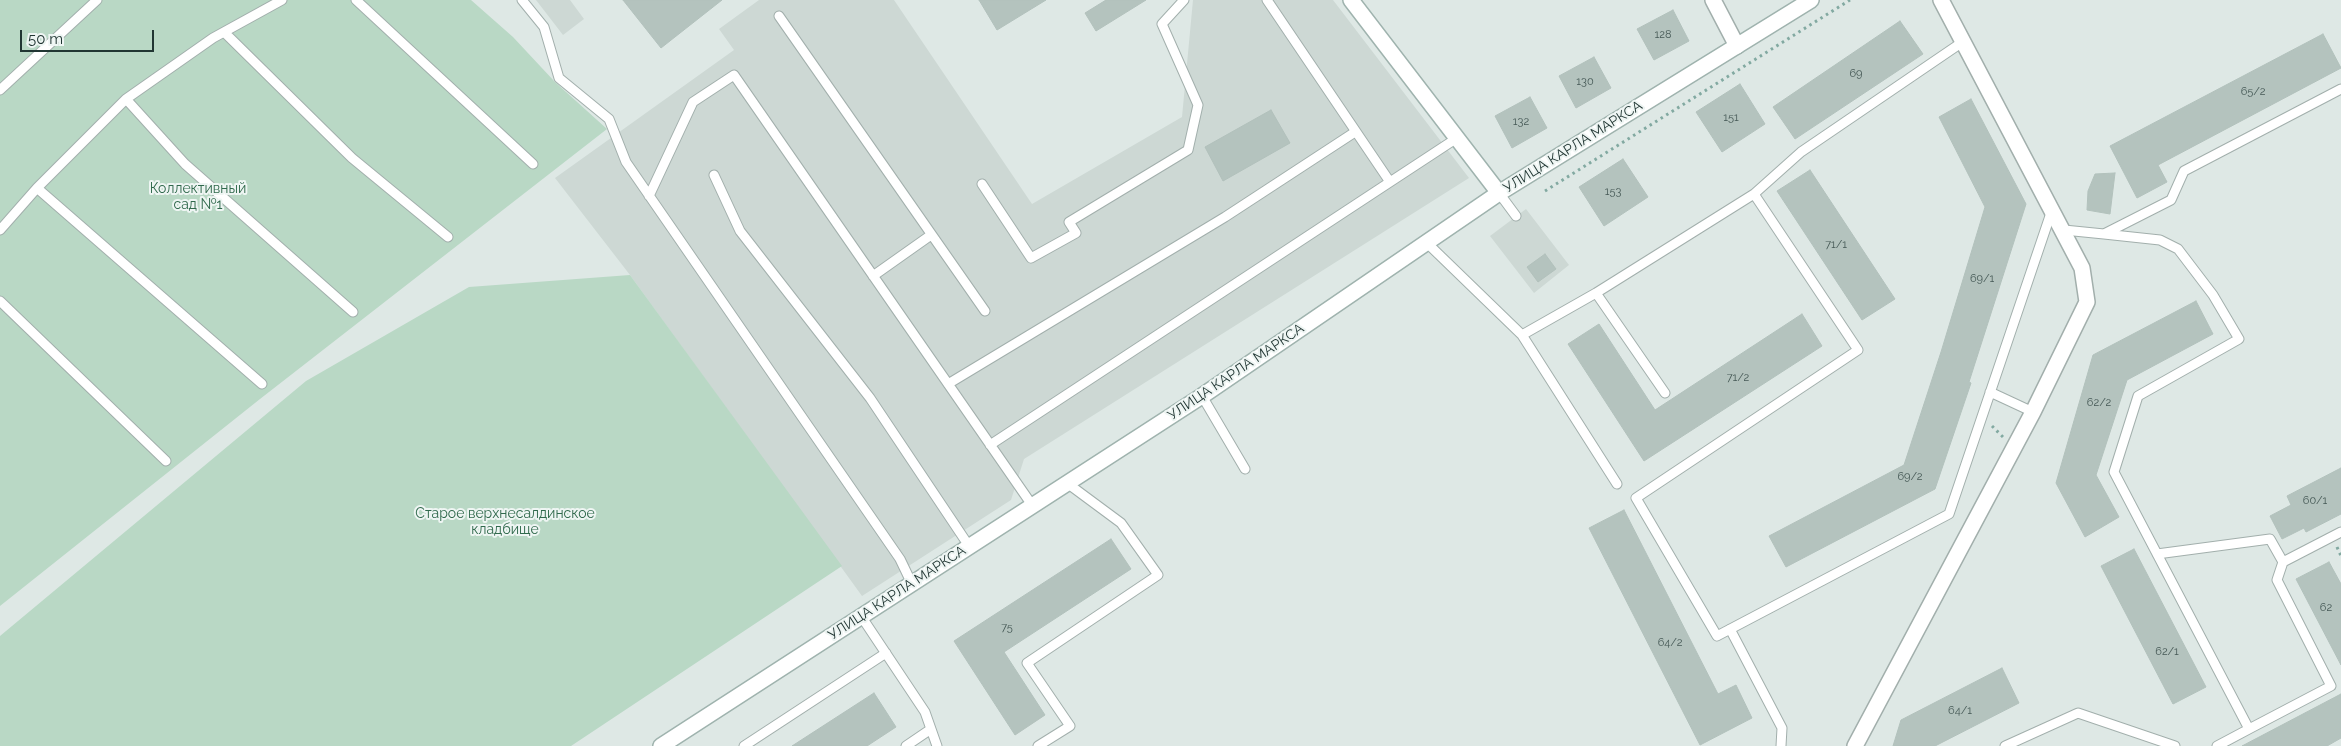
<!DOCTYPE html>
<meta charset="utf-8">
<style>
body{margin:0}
#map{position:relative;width:2341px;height:746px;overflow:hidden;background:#dee8e5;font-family:Raleway,sans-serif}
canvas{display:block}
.scale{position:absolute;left:20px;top:30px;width:134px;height:22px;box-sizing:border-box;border:2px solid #213633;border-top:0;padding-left:6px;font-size:15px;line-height:18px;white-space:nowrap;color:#213633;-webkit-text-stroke:4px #eef5f3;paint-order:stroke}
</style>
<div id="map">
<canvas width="2341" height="746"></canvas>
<div class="scale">50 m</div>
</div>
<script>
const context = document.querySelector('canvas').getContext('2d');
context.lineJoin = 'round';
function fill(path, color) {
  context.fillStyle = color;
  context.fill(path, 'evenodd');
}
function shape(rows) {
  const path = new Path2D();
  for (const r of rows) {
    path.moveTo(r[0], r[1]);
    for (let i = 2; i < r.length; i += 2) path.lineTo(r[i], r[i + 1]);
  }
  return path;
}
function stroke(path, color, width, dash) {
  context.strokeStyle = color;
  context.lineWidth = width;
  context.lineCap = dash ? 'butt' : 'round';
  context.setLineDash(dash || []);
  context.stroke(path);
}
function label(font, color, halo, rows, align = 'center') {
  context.font = font + ' Raleway,sans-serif';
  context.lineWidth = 4;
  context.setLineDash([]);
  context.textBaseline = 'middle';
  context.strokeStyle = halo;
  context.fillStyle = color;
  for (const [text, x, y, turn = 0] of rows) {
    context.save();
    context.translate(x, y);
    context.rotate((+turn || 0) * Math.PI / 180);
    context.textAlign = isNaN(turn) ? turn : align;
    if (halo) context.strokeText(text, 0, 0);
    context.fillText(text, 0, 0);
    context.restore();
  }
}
fill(shape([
 [536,0,570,0,584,19,563,35],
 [759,0,894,0,1032,204,1182,117,1193,0,1333,0,1469,178,1024,459,1011,500,862,596,630,275,555,178,734,50,719,29],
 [1526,209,1569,265,1534,293,1490,236]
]), '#cdd8d4');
fill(shape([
 [0,0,471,0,513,37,555,82,607,129,260,399,0,606],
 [630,275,842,566,571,746,0,746,0,636,306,381,469,287]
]), '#b9d8c5');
const building = shape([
 [623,0,722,0,661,48,623,0],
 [979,0,1046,0,997,30,979,0],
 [1106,0,1146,0,1096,31,1085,13,1106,0],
 [1673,10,1689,41,1654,60,1637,29,1673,10],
 [1900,21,1923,54,1795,139,1773,107,1900,21],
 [2323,34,2341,68,2158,165,2167,182,2137,198,2110,146,2323,34],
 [1594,57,1611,88,1576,108,1559,76,1594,57],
 [1740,84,1765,124,1722,152,1696,112,1740,84],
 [1530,97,1547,128,1512,148,1495,116,1530,97],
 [1971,99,2026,204,1969,382,1971,383,1935,489,1786,567,1769,536,1904,465,1941,352,1985,207,1939,117,1971,99],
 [1271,110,1290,143,1223,181,1205,147,1271,110],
 [1623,159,1648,197,1604,226,1579,187,1623,159],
 [1810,170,1895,299,1862,320,1777,191,1810,170],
 [2115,173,2110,214,2087,210,2088,191,2095,174,2115,173],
 [1545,254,1556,269,1538,282,1527,267,1545,254],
 [2196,301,2213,334,2127,380,2096,475,2119,517,2085,537,2056,483,2093,355,2196,301],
 [1802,314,1822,346,1644,461,1568,344,1599,324,1655,410,1802,314],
 [2341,468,2341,514,2306,532,2304,528,2282,539,2270,516,2291,505,2287,496,2341,468],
 [1624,510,1718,694,1736,685,1752,718,1700,745,1589,528,1624,510],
 [1111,539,1131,569,1004,652,1045,715,1015,735,954,641,1111,539],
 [2134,549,2206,687,2173,704,2101,566,2134,549],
 [2329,562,2341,584,2341,665,2296,579,2329,562],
 [2002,668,2019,703,1935,746,1893,746,1901,720,2002,668],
 [874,693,896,727,867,746,792,746,874,693],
 [2341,694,2341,738,2327,746,2242,746,2341,694]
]);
fill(building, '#b4c3be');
stroke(building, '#b2c1bc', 1);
const lane = shape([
 [356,0,533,164],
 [522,0,544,27,559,78,609,119,626,162,900,559,912,584],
 [779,16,985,311],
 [224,32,352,158,448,237],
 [1964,41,1801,152,1754,194,1858,350,1636,498,1717,636,1949,514,2052,210],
 [0,90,97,0],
 [126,99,185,164,353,312],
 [714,175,740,231,870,398,969,546],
 [1390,182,1457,138],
 [982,184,1031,258,1076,233,1069,222,1188,150,1198,105,1162,24,1184,0],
 [37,188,262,384],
 [1499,193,1516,216],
 [649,196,693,102,734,75,1032,505],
 [0,230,37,188,126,99,213,38,282,0],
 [2064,230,2104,234,2171,200,2184,171,2341,89],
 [2104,234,2160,240,2178,249,2213,295,2239,339,2138,396,2114,472,2249,729,2217,746],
 [1427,243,1522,335,1617,484],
 [873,276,931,235],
 [1596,293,1665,393],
 [0,301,166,461],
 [1522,335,1596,293,1754,194],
 [948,384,1225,217,1355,132],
 [1990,392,2033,412],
 [1202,396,1245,469],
 [990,445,1390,182,1267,0],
 [2157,554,2270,539,2283,562],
 [861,616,925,712,937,746],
 [1730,629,1782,728,1781,746],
 [2249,729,2331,686,2277,580,2283,562,2341,532],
 [744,746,886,653],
 [906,746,931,729],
 [1038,746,1070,726,1027,663,1158,575,1121,523,1067,483],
 [2005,746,2078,713,2175,746]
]);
const street = shape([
 [1713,0,1737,46],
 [1855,746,2033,412,2087,302,2082,268,1941,0]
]);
const secondary = shape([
 [1351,0,1499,193],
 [661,746,1202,396,1499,193,1811,0]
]);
stroke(lane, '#a2afac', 11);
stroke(street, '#a2afac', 18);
stroke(secondary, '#9fb3ae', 18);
stroke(shape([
 [1545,191,1850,0],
 [1992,426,2003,437],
 [2337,547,2341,556]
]), '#82a9a1', 3, [2.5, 4]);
stroke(lane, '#fff', 9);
stroke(street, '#fff', 15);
stroke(secondary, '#fff', 15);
label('11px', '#465956', null, [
 ["128",1663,35],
 ["69",1856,74],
 ["130",1585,82],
 ["65/2",2253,92],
 ["151",1731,118],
 ["132",1521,122],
 ["153",1613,192],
 ["71/1",1836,245],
 ["69/1",1982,279],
 ["71/2",1738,378],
 ["62/2",2099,403],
 ["69/2",1910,477],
 ["60/1",2315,501],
 ["62",2326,608],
 ["75",1007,628],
 ["64/2",1670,643],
 ["62/1",2167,652],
 ["64/1",1960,711]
]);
label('14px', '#213633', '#eef5f3', [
 ["УЛИЦА КАРЛА МАРКСА",1573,147,-32],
 ["УЛИЦА КАРЛА МАРКСА",1236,372,-34],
 ["УЛИЦА КАРЛА МАРКСА",897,593,-33]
]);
label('14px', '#30694c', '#eef5f3', [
 ["Коллективный",198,189],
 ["сад №1",198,205],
 ["Старое верхнесалдинское",505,514],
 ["кладбище",505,530]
]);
</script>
